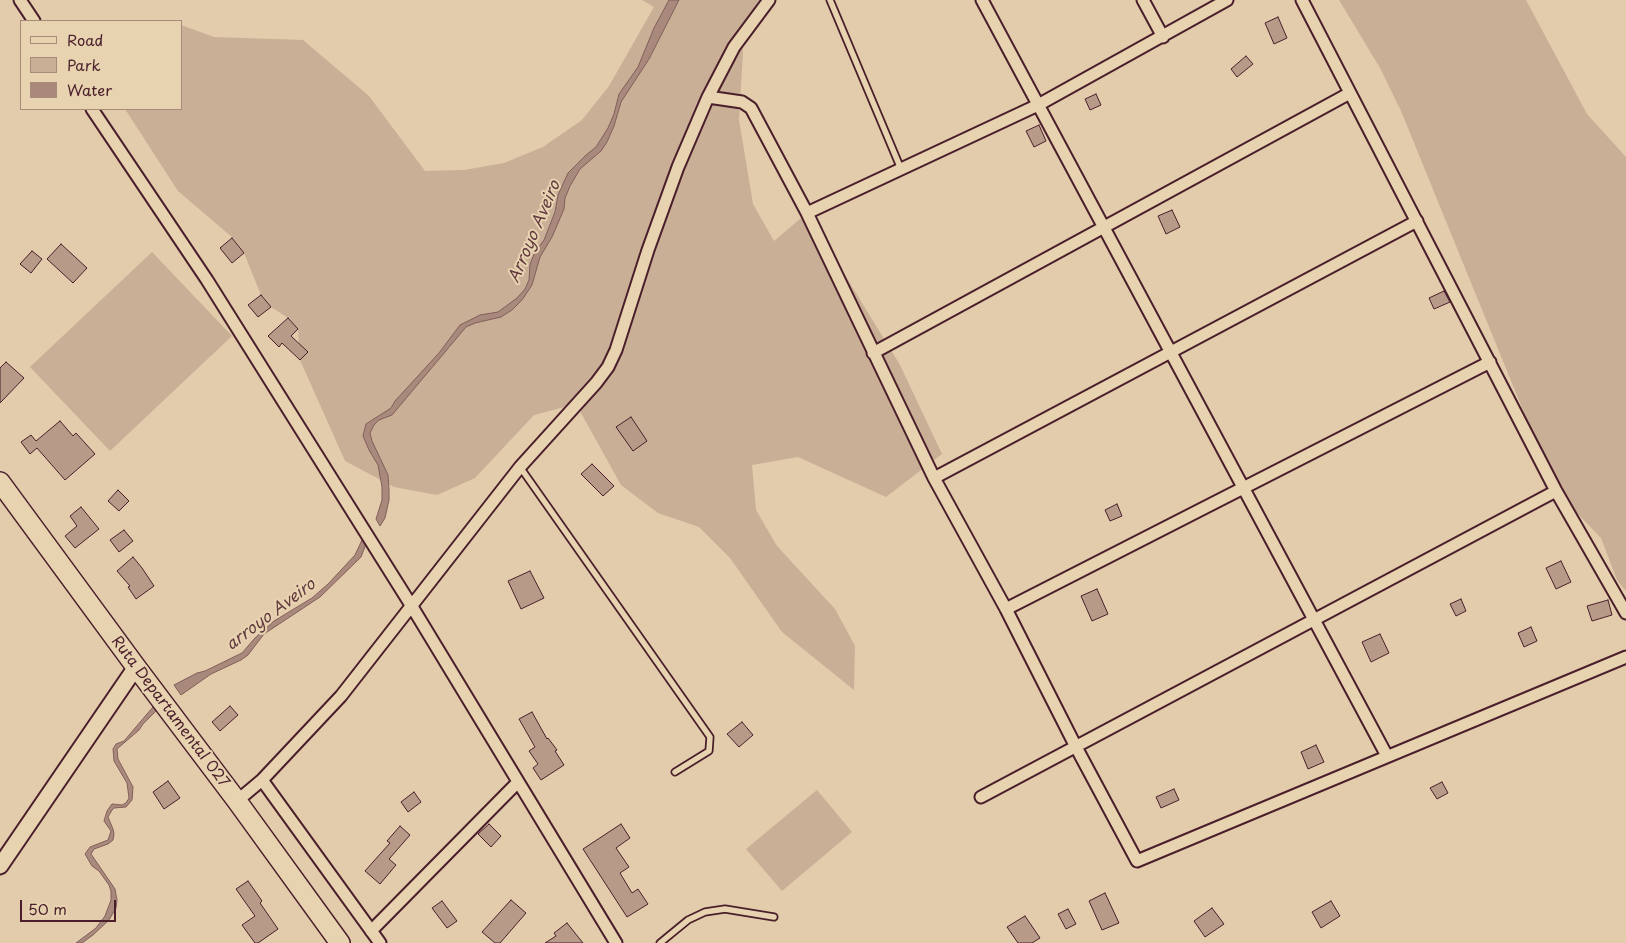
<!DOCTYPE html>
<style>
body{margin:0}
#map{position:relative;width:1626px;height:943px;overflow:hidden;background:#e2ccac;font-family:"Playpen Sans",sans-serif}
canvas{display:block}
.legend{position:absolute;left:20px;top:20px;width:162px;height:90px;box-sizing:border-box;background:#e8d3b1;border:1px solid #a98b7b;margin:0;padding:6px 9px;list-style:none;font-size:15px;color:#4a1f2b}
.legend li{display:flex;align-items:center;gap:10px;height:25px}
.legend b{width:25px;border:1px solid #a98b7b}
.scale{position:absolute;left:20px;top:900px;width:96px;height:22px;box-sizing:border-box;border:2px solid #4a1f2b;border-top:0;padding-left:6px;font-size:15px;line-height:18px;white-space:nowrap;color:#4a1f2b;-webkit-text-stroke:4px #e8d3b1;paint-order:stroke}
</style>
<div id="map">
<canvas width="1626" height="943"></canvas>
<ul class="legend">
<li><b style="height:6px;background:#e8d3b1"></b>Road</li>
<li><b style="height:14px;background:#c9af96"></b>Park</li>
<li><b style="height:14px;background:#a8897b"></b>Water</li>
</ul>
<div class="scale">50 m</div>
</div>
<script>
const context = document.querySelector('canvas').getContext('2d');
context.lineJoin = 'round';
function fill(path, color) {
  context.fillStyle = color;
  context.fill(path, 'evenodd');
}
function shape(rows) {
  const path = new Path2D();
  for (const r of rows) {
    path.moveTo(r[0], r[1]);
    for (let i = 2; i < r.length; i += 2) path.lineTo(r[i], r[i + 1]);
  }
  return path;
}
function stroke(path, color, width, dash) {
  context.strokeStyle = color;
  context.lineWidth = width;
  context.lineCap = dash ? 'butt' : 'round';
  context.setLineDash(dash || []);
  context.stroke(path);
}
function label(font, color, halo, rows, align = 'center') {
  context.font = font + ' "Playpen Sans",sans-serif';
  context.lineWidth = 4;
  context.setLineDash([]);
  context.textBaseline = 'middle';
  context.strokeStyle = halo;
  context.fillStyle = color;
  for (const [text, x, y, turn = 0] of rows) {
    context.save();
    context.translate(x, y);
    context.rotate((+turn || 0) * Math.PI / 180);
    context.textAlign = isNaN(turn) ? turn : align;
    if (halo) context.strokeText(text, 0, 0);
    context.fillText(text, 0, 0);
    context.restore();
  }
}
fill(shape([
 [642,0,765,0,742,43,743,52,739,120,753,204,774,241,807,213,900,365,942,454,886,497,798,457,752,465,756,510,777,546,835,609,855,646,854,690,782,632,730,558,699,527,658,513,621,485,576,404,534,415,475,478,437,495,394,487,345,461,300,360,298,329,288,318,271,307,261,295,244,253,233,238,178,191,125,109,181,109,181,25,214,37,303,40,369,96,425,171,464,170,504,163,543,147,582,120,609,86,654,7],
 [1339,0,1526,0,1587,114,1626,157,1626,591,1617,580,1601,538,1556,491,1401,111,1380,68],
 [152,252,232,336,110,451,30,367],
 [817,790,852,832,782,891,746,849]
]), '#c9af96');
const water = shape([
 [669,0,679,0,649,59,621,102,614,126,607,142,601,151,580,169,570,186,565,198,564,209,552,237,540,257,532,285,522,300,512,310,501,317,475,323,466,327,392,415,379,420,374,425,370,433,372,441,388,475,389,489,389,500,385,518,380,526,376,519,382,500,382,487,378,465,369,450,363,436,366,424,391,408,395,401,439,353,460,325,480,315,498,312,517,298,525,289,529,280,530,264,535,252,544,240,555,212,558,195,568,173,586,155,596,147,608,128,614,114,619,94,638,67,654,28,669,0],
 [362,540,366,544,361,557,320,597,264,634,248,655,241,660,211,674,181,695,174,685,197,673,205,671,242,653,255,638,274,621,312,598,328,584,355,555,362,540],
 [153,707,156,711,143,724,139,730,117,749,118,759,133,787,132,800,126,807,114,808,112,810,108,817,113,829,114,834,113,840,108,844,94,849,91,854,115,889,117,900,116,908,109,920,93,935,82,943,76,943,96,928,105,916,111,900,111,891,109,885,99,871,92,866,85,854,90,847,108,840,111,831,104,821,107,811,112,804,122,805,126,803,129,798,127,783,114,761,113,749,116,744,124,741,153,707]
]);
fill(water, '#a8897b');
stroke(water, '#825f5b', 1);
const building = shape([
 [1278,17,1287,38,1274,44,1265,23,1278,17],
 [1246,56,1253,64,1237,77,1231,69,1246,56],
 [1096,94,1101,105,1090,110,1085,99,1096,94],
 [1039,125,1046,141,1034,147,1026,131,1039,125],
 [1172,210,1180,227,1166,234,1158,216,1172,210],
 [232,238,244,253,232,263,220,248,232,238],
 [61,244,87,268,73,283,47,259,61,244],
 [32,251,42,259,31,273,20,264,32,251],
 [1444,291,1450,302,1434,309,1429,298,1444,291],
 [261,295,271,307,258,317,248,305,261,295],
 [288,318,298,329,291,336,308,352,300,360,282,343,279,347,268,336,288,318],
 [6,362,24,378,0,403,0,368,6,362],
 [631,417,647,441,633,451,616,427,631,417],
 [60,421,73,436,76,433,95,454,65,480,37,448,30,454,21,442,31,435,36,441,60,421],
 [592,464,614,486,603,496,581,474,592,464],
 [118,490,129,501,119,511,108,501,118,490],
 [1117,504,1122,516,1110,521,1105,510,1117,504],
 [81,507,99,529,75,548,65,536,77,526,70,516,81,507],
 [124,530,133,541,119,552,110,540,124,530],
 [133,557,142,568,154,586,136,599,128,587,130,586,117,571,133,557],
 [1561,561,1571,582,1556,589,1546,568,1561,561],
 [530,571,544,598,521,609,508,581,530,571],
 [1097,589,1108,614,1092,621,1081,596,1097,589],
 [1461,599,1466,611,1456,616,1450,604,1461,599],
 [1608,600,1612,615,1592,621,1587,606,1608,600],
 [1531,627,1537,641,1524,647,1518,633,1531,627],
 [1380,634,1389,653,1371,662,1362,642,1380,634],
 [230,706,238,715,220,731,212,722,230,706],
 [532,712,547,739,548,738,557,750,555,751,564,765,541,780,533,768,538,764,529,751,535,747,519,719,532,712],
 [742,722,753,735,739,747,727,734,742,722],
 [1316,745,1324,762,1308,769,1301,752,1316,745],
 [168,781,180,798,164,809,153,792,168,781],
 [1442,782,1448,793,1437,799,1430,788,1442,782],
 [1174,789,1179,800,1161,808,1156,797,1174,789],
 [414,792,421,802,408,812,401,802,414,792],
 [489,824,501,836,491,847,478,834,489,824],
 [621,824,630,838,616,848,629,867,620,873,632,893,638,889,648,904,627,917,583,849,621,824],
 [400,826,410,835,389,859,396,865,380,884,365,871,390,843,387,841,400,826],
 [248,881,262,901,260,903,278,929,258,943,255,943,242,925,255,916,236,889,248,881],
 [1105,893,1119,923,1102,930,1089,901,1105,893],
 [511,900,526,913,500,943,495,943,482,932,511,900],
 [442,901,457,921,447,928,432,908,442,901],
 [1331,901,1340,916,1321,928,1312,912,1331,901],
 [1212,908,1224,924,1205,937,1194,921,1212,908],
 [1068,909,1076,924,1066,929,1058,914,1068,909],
 [1025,916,1040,938,1032,943,1018,943,1007,927,1025,916],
 [567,923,583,943,545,943,556,936,554,933,567,923]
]);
fill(building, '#b79b88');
stroke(building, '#4a1f2b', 1);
const service = shape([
 [830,0,901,169],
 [520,467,710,737,709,751,675,772],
 [660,943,688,920,705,912,725,909,774,917]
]);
const minor = shape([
 [20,0,34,21],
 [982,0,1387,756],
 [1143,0,1163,37],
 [1302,0,1556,491,1626,613],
 [708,97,742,102,751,108,807,213,934,478,1006,609,1076,747,1137,861,1626,657],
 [92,109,207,280,411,605,616,943],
 [807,213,1038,105,1227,0],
 [873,353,1350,93],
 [934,478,1417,221],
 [1006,609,1490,362],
 [262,780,380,943],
 [981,797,1556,491],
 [237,801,262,780,341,696,520,467,596,383,608,367,616,350,648,250,678,167,708,97,734,47,769,0],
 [371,931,518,782]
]);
const tertiary = shape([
 [0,866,136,667]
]);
const primary = shape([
 [0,482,136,667,237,801,340,943]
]);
stroke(service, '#4a1f2b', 9);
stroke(minor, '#4a1f2b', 15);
stroke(tertiary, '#4a1f2b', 19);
stroke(primary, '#4a1f2b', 22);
stroke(service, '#e8d3b1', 5.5);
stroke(minor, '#e8d3b1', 11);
stroke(tertiary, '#e8d3b1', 15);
stroke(primary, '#e8d3b1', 19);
label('15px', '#4a1f2b', '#e8d3b1', [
 ["Ruta Departamental 027",170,712,53]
]);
label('italic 16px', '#623a3f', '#e8d3b1', [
 ["Arroyo Aveiro",535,232,-67],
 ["arroyo Aveiro",271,615,-37]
]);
</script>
